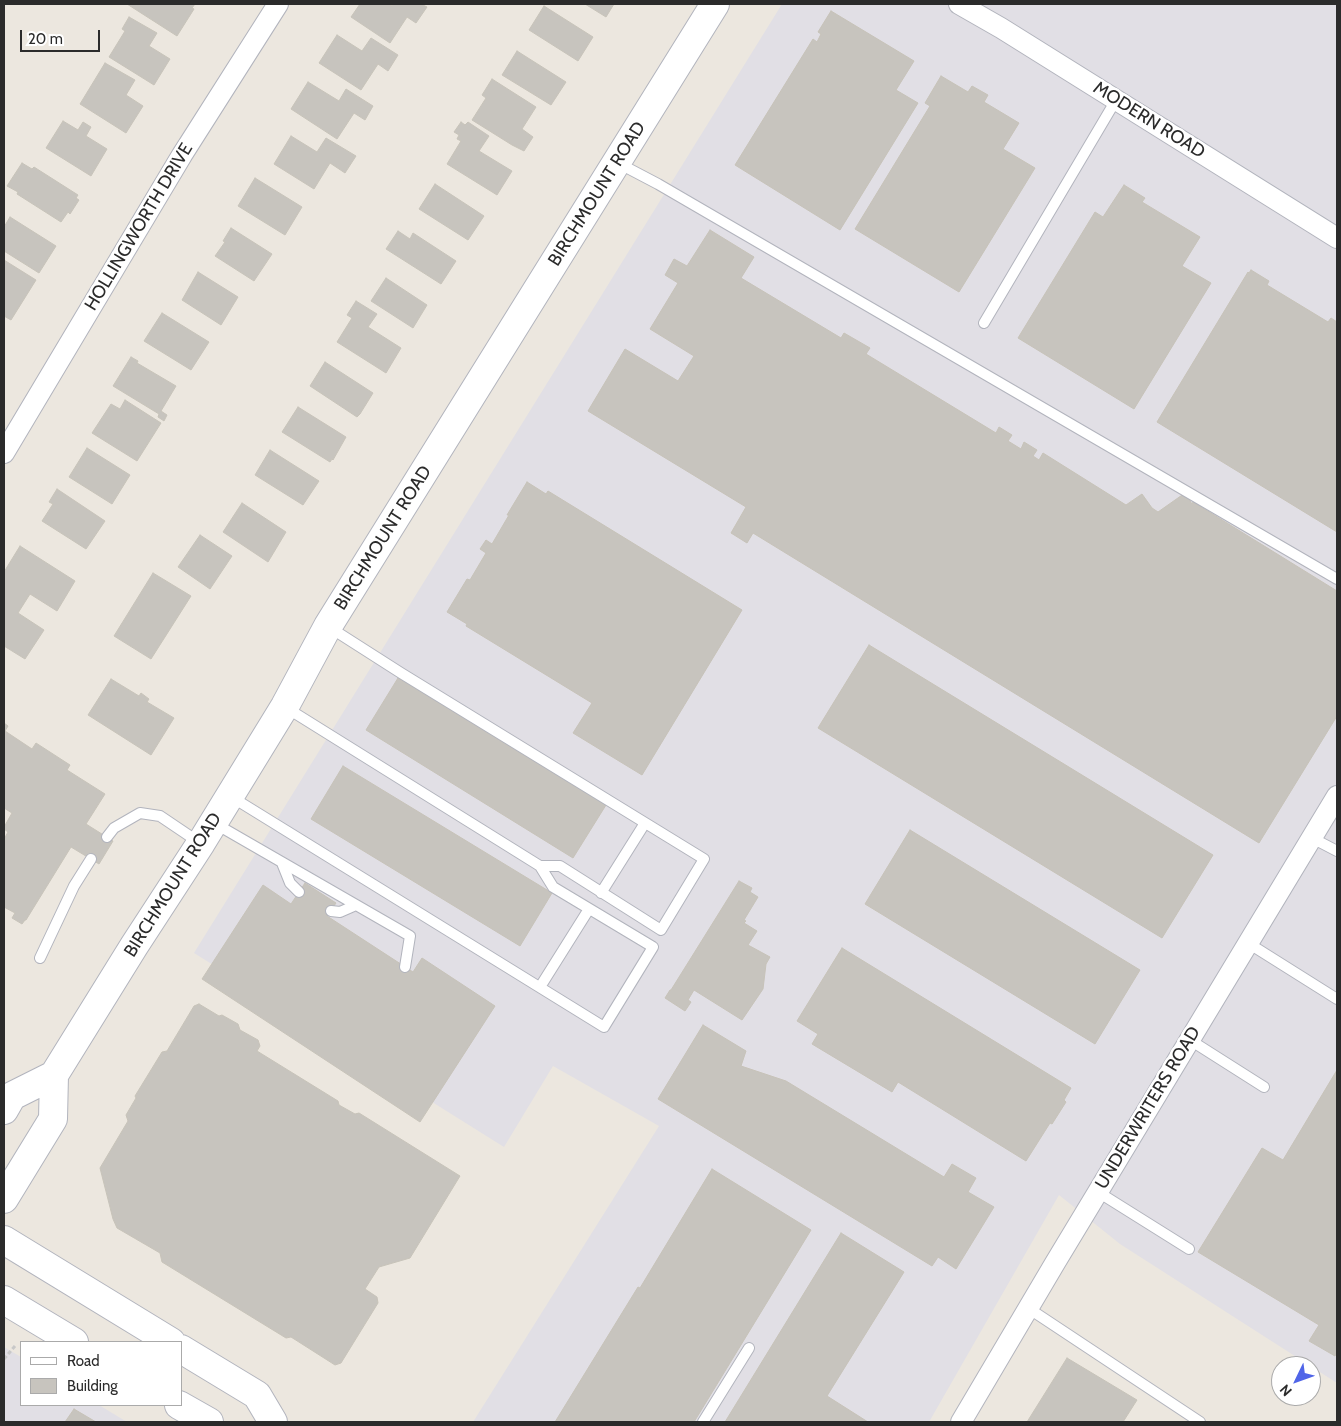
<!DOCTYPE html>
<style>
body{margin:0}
#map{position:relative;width:1341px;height:1426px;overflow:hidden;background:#ece7df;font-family:Cabin,sans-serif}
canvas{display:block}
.frame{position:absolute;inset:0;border:5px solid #2b2b2b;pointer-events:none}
.legend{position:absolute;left:20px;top:1341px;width:162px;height:65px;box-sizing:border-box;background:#fff;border:1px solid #aaa;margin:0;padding:6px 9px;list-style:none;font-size:15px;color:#2b2b2b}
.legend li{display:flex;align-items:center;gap:10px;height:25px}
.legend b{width:25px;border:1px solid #aaa}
.north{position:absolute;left:1271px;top:1356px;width:50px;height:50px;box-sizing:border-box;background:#fff;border:1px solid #aaa;border-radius:50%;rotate:228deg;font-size:14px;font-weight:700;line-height:20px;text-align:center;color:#2b2b2b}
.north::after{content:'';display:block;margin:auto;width:18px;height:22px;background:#5065e8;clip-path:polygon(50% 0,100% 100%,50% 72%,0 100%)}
.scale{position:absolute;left:20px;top:30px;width:80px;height:22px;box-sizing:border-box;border:2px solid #2b2b2b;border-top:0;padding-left:6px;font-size:15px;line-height:18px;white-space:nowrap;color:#2b2b2b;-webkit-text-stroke:4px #fff;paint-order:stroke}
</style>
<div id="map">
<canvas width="1341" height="1426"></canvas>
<div class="frame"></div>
<ul class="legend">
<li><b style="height:6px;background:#fff"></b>Road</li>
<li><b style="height:14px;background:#c7c4be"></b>Building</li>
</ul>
<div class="north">N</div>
<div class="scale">20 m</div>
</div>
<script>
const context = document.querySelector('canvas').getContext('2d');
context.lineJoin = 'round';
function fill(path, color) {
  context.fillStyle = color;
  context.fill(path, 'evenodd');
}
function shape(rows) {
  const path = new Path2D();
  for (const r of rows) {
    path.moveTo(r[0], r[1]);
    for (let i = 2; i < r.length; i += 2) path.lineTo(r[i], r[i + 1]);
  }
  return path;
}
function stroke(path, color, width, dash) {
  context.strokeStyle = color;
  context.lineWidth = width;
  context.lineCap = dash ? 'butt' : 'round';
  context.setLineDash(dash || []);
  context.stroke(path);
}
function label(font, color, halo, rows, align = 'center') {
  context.font = font + ' Cabin,sans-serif';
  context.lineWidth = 5;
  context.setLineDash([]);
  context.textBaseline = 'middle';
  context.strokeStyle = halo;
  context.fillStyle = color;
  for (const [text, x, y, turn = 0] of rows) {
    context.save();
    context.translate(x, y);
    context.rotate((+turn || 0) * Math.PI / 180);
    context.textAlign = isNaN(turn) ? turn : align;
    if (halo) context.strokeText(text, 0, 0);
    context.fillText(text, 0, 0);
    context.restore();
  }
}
fill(shape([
 [782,4,1337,4,1337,1383,1120,1244,1059,1195,929,1422,473,1422,659,1126,553,1066,504,1147,194,953],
 [4,1347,21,1357,21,1405,99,1405,127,1422,4,1422]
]), '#e1dfe5');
const building = shape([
 [127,4,195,4,192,8,194,9,177,36,127,4],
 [360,4,389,4,392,6,393,4,421,4,427,7,416,23,407,17,390,43,351,17,360,4],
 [585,4,614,4,606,17,585,4],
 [544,6,593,37,578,61,529,30,544,6],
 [831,11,914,61,896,90,918,103,840,230,735,165,813,39,817,42,821,34,818,32,831,11],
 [129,17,157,33,149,46,170,59,154,85,109,57,125,31,122,29,129,17],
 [337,35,362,51,371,38,398,55,388,71,378,64,361,90,319,63,337,35],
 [517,51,566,82,551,105,502,75,517,51],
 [105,63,135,80,126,95,143,106,126,133,80,104,105,63],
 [941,76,968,92,972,86,988,95,984,102,1019,123,1003,149,1035,168,959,292,855,229,930,106,925,103,941,76],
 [492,79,536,107,522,129,533,137,524,151,512,145,472,120,486,98,482,95,492,79],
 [308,82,339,101,346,89,373,106,365,120,354,113,337,139,291,109,308,82],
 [63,121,78,130,83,122,91,127,86,136,107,149,91,176,46,148,63,121],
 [461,122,465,125,468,122,489,136,479,151,512,171,497,195,447,164,461,141,457,139,459,135,454,132,461,122],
 [291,136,317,152,326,138,356,156,345,173,330,163,314,189,274,164,291,136],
 [22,163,32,169,34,167,78,195,76,198,79,200,70,214,68,212,61,222,17,194,18,192,7,186,22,163],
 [255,178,302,207,285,235,238,206,255,178],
 [435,184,484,216,468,240,419,209,435,184],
 [1124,185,1145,198,1142,202,1200,237,1182,266,1211,283,1134,409,1018,338,1095,212,1103,217,1124,185],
 [10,217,56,246,39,273,4,251,4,227,10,217],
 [231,228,272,254,254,281,215,256,225,242,223,241,231,228],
 [710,230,754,257,741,278,841,338,844,333,870,348,866,354,996,433,999,427,1012,435,1008,441,1021,449,1024,442,1037,450,1033,456,1039,460,1043,453,1126,505,1142,494,1152,508,1158,512,1185,493,1192,504,1193,502,1337,591,1337,716,1259,843,753,533,747,543,731,533,746,507,588,411,625,349,678,381,694,356,650,329,678,283,665,275,674,259,687,266,710,230],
 [398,231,410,239,413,233,456,261,441,284,386,249,398,231],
 [4,260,36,280,11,320,4,316,4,260],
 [1251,270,1269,281,1267,285,1328,322,1331,318,1337,322,1337,532,1157,422,1248,272,1249,273,1251,270],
 [198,272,238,297,221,325,182,300,198,272],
 [386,278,427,305,413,328,371,301,386,278],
 [356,301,377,314,368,327,401,348,386,373,337,342,352,318,347,315,356,301],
 [162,313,209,342,191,370,144,341,162,313],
 [131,357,138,361,137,363,176,386,161,411,167,415,164,421,158,417,159,414,113,386,131,357],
 [325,362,373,393,360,414,357,417,310,386,325,362],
 [125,400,161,423,137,461,92,433,111,404,120,409,125,400],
 [298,407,346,437,333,460,332,459,330,462,282,432,298,407],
 [87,448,130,475,112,504,69,477,87,448],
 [270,450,319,481,303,505,255,475,270,450],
 [527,482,546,494,548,491,742,610,642,775,573,733,592,703,466,626,467,624,447,612,467,579,470,580,486,553,480,549,486,540,492,544,509,515,507,515,527,482],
 [57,489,105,521,86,549,42,521,53,504,49,502,57,489],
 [242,503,286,532,268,562,223,532,242,503],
 [200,535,232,556,210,589,178,567,200,535],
 [20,546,75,581,57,611,30,594,18,613,44,630,25,659,4,646,4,572,20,546],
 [153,573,191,596,151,659,114,636,153,573],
 [869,645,1213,855,1162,938,818,728,869,645],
 [398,678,606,805,573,858,366,730,398,678],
 [111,679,139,696,141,693,149,699,147,702,174,718,151,755,88,715,111,679],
 [4,723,8,726,5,731,32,749,36,743,70,765,67,770,105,794,86,824,113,841,99,864,71,847,26,920,25,920,22,924,12,918,15,913,4,907,4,839,8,832,4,829,4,827,12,813,4,808,5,805,4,804,4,723],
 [343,766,552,893,520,946,311,819,343,766],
 [910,830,1140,970,1095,1044,865,904,910,830],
 [739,881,752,888,750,892,758,897,744,920,746,921,744,923,757,931,748,945,770,957,766,964,763,989,742,1020,694,990,688,1000,691,1002,685,1011,665,998,670,990,671,990,739,881],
 [305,883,336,903,327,916,413,972,422,958,495,1006,420,1122,202,979,263,885,291,904,305,883],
 [842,948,1071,1088,1064,1100,1066,1102,1052,1124,1050,1123,1026,1161,898,1082,892,1092,812,1044,818,1034,797,1021,842,948],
 [199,1004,219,1016,222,1015,238,1024,240,1030,258,1040,260,1046,257,1051,338,1101,339,1105,355,1114,359,1113,460,1176,410,1258,379,1267,365,1289,377,1297,378,1303,341,1363,335,1365,291,1337,286,1338,162,1262,160,1253,117,1228,113,1219,100,1168,128,1121,126,1115,136,1098,135,1096,162,1052,167,1051,194,1006,199,1004],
 [703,1025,746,1051,741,1066,786,1081,944,1177,952,1164,976,1178,968,1192,994,1207,956,1269,938,1257,932,1266,658,1099,703,1025],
 [1337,1070,1337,1352,1335,1356,1309,1341,1319,1325,1198,1252,1262,1148,1283,1160,1337,1070],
 [712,1169,811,1230,694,1422,555,1422,638,1287,640,1288,712,1169],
 [841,1233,904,1272,827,1396,868,1422,725,1422,841,1233],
 [1067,1358,1137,1400,1123,1422,1027,1422,1067,1358],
 [74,1409,96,1422,65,1422,74,1409]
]);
fill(building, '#c7c4be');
stroke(building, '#c7c3b9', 1);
const service = shape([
 [618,163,658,184,1337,579],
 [984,323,1116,100],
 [329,627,401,673,704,859,661,930,560,866,540,866],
 [230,796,604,1027,653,947,553,887,540,866,285,707],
 [214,823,410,936,405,967],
 [107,837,114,828,140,813,160,816,200,843],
 [1312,838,1337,851],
 [282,863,290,883,299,892],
 [601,893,645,823],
 [331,911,340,912,356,905],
 [1248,943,1337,999],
 [40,958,74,886,91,859],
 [540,987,589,909],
 [1190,1040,1264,1087],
 [1098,1192,1189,1249],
 [1028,1308,1200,1422],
 [703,1422,749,1348]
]);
const minor = shape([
 [959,4,1001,28,1337,238],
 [4,453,182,155,278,4],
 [961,1422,1055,1263,1337,796]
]);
const secondary = shape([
 [4,1110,12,1096,54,1075],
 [4,1199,53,1119,54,1075,134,946,201,843,285,706,328,626,715,4],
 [4,1240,171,1342],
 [4,1300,74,1342],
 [181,1349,257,1395,273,1422],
 [179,1405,209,1422]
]);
stroke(service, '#b2b4bd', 12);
stroke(minor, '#b2b4bd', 22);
stroke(secondary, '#b2b4bd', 30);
stroke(shape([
 [4,1359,15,1346]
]), '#c8c8c8', 3, [4, 2.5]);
stroke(service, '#fff', 10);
stroke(minor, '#fff', 20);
stroke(secondary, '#fff', 28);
label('18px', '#2b2b2b', '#fff', [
 ["MODERN ROAD",1149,120,32],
 ["BIRCHMOUNT ROAD",597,194,-58],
 ["HOLLINGWORTH DRIVE",139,227,-59],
 ["BIRCHMOUNT ROAD",383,538,-58],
 ["BIRCHMOUNT ROAD",173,885,-58],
 ["UNDERWRITERS ROAD",1148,1108,-59]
]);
</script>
